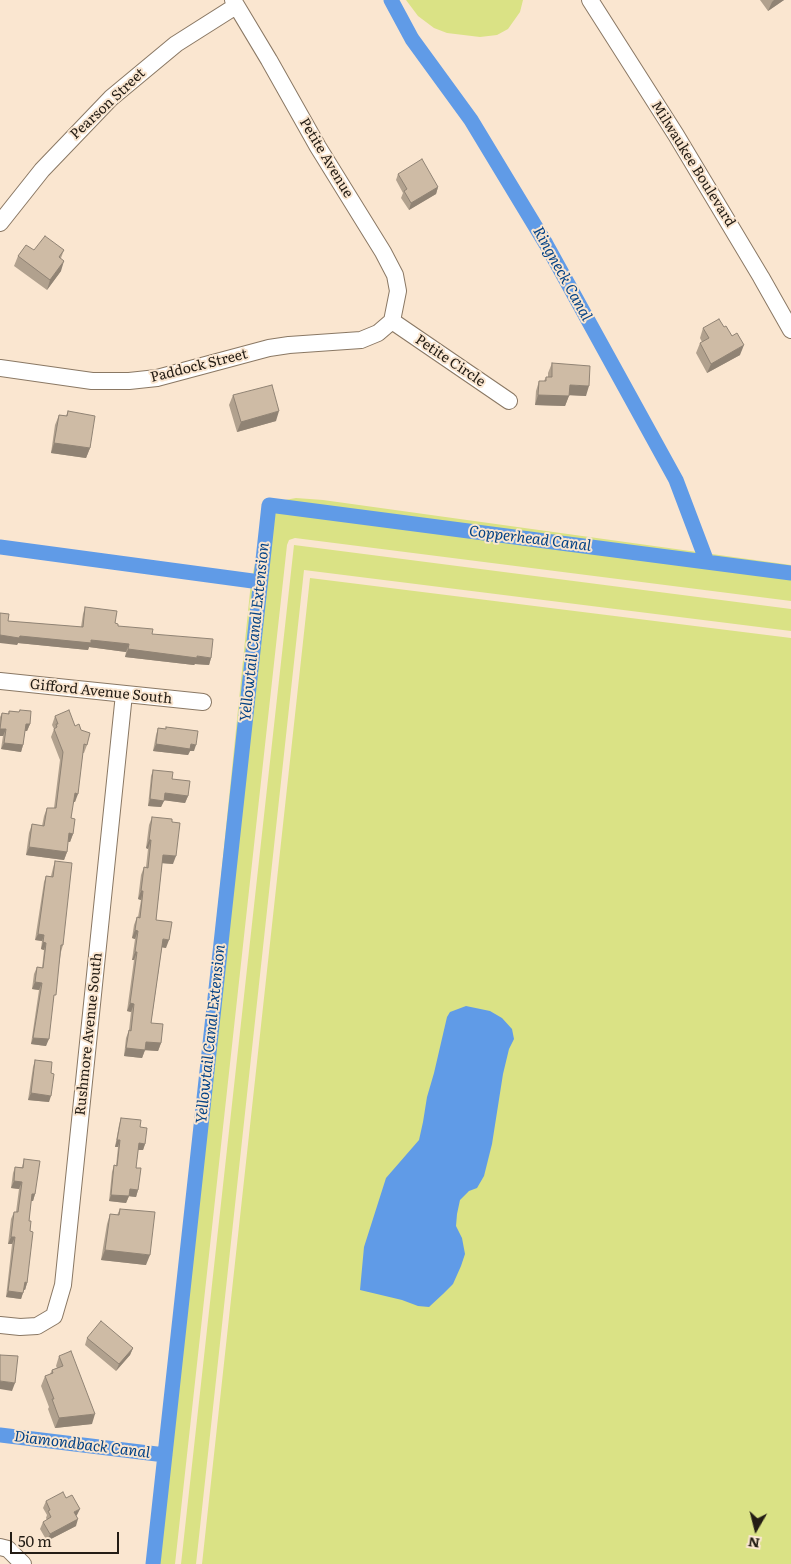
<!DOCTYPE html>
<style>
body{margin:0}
#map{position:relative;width:791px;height:1564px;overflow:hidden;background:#fae6d0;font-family:Literata,serif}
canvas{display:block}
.north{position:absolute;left:731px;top:1504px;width:50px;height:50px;-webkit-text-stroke:4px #fae6d0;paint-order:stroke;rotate:188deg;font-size:14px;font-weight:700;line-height:20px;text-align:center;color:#231c14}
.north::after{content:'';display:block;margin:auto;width:18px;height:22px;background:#231c14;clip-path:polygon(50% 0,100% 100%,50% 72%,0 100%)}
.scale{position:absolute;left:10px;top:1532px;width:109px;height:22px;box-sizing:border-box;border:2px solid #231c14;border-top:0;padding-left:6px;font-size:15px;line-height:18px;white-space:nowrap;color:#231c14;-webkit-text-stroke:4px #fae6d0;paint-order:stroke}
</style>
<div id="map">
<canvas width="791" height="1564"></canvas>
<div class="north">N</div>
<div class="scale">50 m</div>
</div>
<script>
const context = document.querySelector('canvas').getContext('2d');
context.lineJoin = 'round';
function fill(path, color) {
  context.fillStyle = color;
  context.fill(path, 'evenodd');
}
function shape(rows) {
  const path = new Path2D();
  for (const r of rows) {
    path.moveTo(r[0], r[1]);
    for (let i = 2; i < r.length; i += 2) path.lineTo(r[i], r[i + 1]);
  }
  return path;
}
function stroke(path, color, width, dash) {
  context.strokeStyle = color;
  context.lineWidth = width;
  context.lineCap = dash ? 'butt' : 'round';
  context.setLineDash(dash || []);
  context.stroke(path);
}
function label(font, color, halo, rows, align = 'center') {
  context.font = font + ' Literata,serif';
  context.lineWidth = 4;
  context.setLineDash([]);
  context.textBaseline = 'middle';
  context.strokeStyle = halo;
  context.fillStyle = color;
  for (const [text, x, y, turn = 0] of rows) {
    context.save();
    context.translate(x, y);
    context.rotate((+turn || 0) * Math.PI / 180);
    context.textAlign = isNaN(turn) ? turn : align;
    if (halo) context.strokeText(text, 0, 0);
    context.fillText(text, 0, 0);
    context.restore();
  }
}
fill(shape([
 [406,0,523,0,520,12,508,29,497,35,480,37,447,33,434,28,418,16],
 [296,498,323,500,791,565,791,601,295,538,289,540,287,545,175,1564,151,1564,251,582,265,517,277,503,285,500],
 [294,545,791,609,791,631,304,570,196,1564,181,1564],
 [310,578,791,638,791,1564,202,1564]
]), '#dae285');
fill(shape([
 [466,1006,490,1011,502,1018,512,1029,514,1039,509,1049,503,1074,492,1144,484,1176,477,1188,469,1191,460,1200,457,1214,456,1226,462,1238,465,1254,461,1266,453,1284,443,1294,429,1307,418,1306,402,1300,360,1290,364,1247,386,1178,419,1140,423,1122,427,1097,434,1073,447,1017,450,1012]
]), '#609be7');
stroke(shape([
 [391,0,412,39,471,120,546,244,676,480,707,562],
 [0,547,260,582],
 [0,1435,165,1455],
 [153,1564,269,505,791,573]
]), '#609be7', 15);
const minor = shape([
 [233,0,269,60,318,147,383,252,395,275,398,291,392,321],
 [590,0,676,135,761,277,791,330],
 [0,223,42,170,111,98,176,44,236,6],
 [392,321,509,401],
 [0,368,92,381,129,381,157,378,269,348,289,345,361,340,378,333,392,321],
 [0,681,203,702],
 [0,1325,20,1327,37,1326,54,1316,63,1285,124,694],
 [0,1547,8,1549,23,1564]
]);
stroke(minor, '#8a7864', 18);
stroke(minor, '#fff', 16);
fill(shape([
 [760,0,784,0,768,11],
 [398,174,438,187,436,194,409,210,401,198,403,193,396,180],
 [34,250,64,250,61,258,61,271,47,290,14,266,18,256],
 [724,327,732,336,740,355,707,373,696,353,700,343,702,342,700,338,703,328],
 [552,363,586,396,569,395,565,406,535,405,536,391,539,381,544,381,546,377,548,377,548,373],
 [233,395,276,421,237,432,229,405],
 [68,411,90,448,86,458,51,453,55,425,59,415,66,416],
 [85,607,115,623,118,626,152,634,211,658,209,665,195,664,194,665,125,657,126,652,89,647,88,650,18,643,17,645,8,621,81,627,83,614],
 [20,710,30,724,27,731,25,731,23,745,21,752,1,749,3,736,0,736,0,717,2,713,8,714,9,711,19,712],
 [55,716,75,726,87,745,84,753,83,753,75,802,73,802,71,818,73,834,70,842,68,842,67,852,64,860,26,855,29,833,32,824,42,826,44,816,47,808,54,808,60,760,51,737,54,729,52,725],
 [166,727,194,751,190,751,188,755,153,751,156,735,158,728,166,729],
 [153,770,172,779,188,796,185,803,164,800,161,807,148,806,151,776],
 [152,817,173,864,162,863,156,920,166,948,162,947,151,1023,161,1043,158,1051,145,1050,142,1058,124,1056,126,1038,129,1030,131,1012,127,1011,134,960,132,960,135,939,132,938,134,925,137,917,138,917,141,900,138,899,141,875,144,867,146,867,148,849,146,848,149,825],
 [55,861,63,945,61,952,46,1046,31,1044,39,990,32,989,34,974,37,967,42,968,44,950,41,949,42,941,35,940,44,882,46,876,51,876,53,868],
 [35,1060,51,1073,49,1102,28,1100,33,1067],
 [121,1118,140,1127,145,1144,143,1150,138,1150,136,1168,138,1190,136,1197,129,1196,126,1203,109,1201,112,1172,114,1165,116,1166,118,1147,115,1147,119,1125],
 [24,1159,35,1194,33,1201,31,1201,29,1221,30,1231,27,1283,25,1290,24,1289,21,1299,6,1297,12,1244,8,1244,11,1219,14,1212,16,1212,19,1189,11,1188,13,1173,15,1167,22,1167],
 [120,1209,146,1265,101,1260,107,1224,110,1214,117,1215],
 [87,1338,133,1348,130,1355,116,1371,85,1345],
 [59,1356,92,1424,55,1428,48,1409,49,1407,41,1386,45,1376,50,1374,52,1370,57,1368,56,1366],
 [66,1498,77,1515,76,1516,76,1526,47,1541,40,1529,43,1522,47,1520,46,1518,47,1515,43,1508,46,1501]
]), '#b1a18e');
fill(shape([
 [774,0,784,0,768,11,772,2],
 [438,187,436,194,409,210,411,203],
 [64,261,61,271,47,290,50,280],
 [744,345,740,355,707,373,711,364],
 [570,385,589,386,586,396,566,395],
 [538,395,569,396,565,406,535,405],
 [279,411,276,421,237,432,241,422],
 [54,443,90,448,86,458,51,453],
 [0,635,20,636,91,640,129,644,126,652,89,647,88,650,18,643,17,645,0,643],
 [128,649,211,658,209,665,195,664,194,665,125,657],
 [26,724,30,724,27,731,23,731],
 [0,729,6,729,3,736,0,736],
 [4,743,23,745,21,752,1,749],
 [156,744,191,744,196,745,194,751,190,751,188,755,153,751],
 [75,793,78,794,75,802,72,801],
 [165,793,188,796,185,803,162,800],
 [150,799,164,801,161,807,148,806],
 [69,833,73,834,70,842,66,841],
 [149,840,151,840,148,849,146,848],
 [29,847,67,852,64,860,26,855],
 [163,855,176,856,173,864,160,863],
 [141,891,143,891,141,900,138,899],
 [135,930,138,931,135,939,132,938],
 [38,934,44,935,42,941,35,940],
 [163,939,169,940,166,948,160,947],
 [43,942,46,943,44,950,41,949],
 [135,952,137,952,134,960,132,960],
 [35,982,42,983,39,990,32,989],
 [130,1003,134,1004,131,1012,127,1011],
 [33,1038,49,1039,46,1046,31,1044],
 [146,1042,161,1043,158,1051,143,1050],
 [126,1048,145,1050,142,1058,124,1056],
 [31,1093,51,1096,49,1102,28,1100],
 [117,1140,120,1140,118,1147,115,1147],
 [139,1143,145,1144,143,1150,136,1150],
 [14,1181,22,1182,19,1189,11,1188],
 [130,1189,138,1190,136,1197,127,1196],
 [32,1194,35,1194,33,1201,30,1201],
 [111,1195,129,1196,126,1203,109,1201],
 [11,1237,15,1237,12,1244,8,1244],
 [105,1250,150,1255,146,1265,101,1260],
 [25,1282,27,1283,25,1290,22,1289],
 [8,1291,23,1293,21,1299,6,1297],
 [133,1348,130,1355,116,1371,119,1364],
 [0,1381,15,1383,12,1391,0,1389],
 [95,1414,92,1424,55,1428,59,1418],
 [80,1509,77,1515,72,1518,74,1512],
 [78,1519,76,1526,47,1541,50,1534]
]), '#908374');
const building = shape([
 [422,159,438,187,411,203,404,191,407,189,398,174,422,159],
 [45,236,64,250,59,257,64,261,50,280,18,256,26,245,34,250,45,236],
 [719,319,724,327,726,326,732,336,737,333,744,345,711,364,700,343,709,338,703,328,719,319],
 [552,363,590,366,589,386,570,385,569,396,538,395,539,381,546,381,546,377,552,377,552,363],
 [272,385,279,411,241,422,233,395,272,385],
 [68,411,95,416,90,448,54,443,59,415,67,416,68,411],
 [85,607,117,611,115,623,118,624,118,626,153,629,152,634,213,639,211,658,197,656,197,658,128,649,129,644,91,640,91,643,20,636,19,638,0,635,0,613,9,614,8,621,83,627,85,607],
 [20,710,31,711,30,724,26,724,23,745,4,743,6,729,0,729,2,713,9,714,9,711,19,712,20,710],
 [69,710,75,726,79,724,81,730,90,733,87,745,84,744,78,794,75,793,71,818,75,819,73,834,69,833,67,852,29,847,32,824,44,826,47,808,56,808,63,752,54,729,57,727,56,724,58,724,55,716,69,710],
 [166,727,198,731,196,745,191,744,190,749,156,744,158,728,166,729,166,727],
 [153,770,173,772,172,779,190,781,188,796,165,793,164,801,150,799,153,770],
 [152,817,172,819,172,822,180,823,176,856,163,855,156,920,172,922,169,940,163,939,151,1023,163,1024,161,1043,146,1042,145,1050,126,1048,129,1030,131,1031,134,1004,130,1003,137,952,135,952,138,931,135,930,137,917,140,918,143,891,141,891,144,867,148,868,151,840,149,840,152,817],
 [55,861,72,863,63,945,61,945,56,995,54,995,49,1039,33,1038,42,983,35,982,37,967,43,968,46,943,43,942,44,935,38,934,46,876,53,877,55,861],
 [35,1060,52,1062,51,1073,54,1074,51,1096,31,1093,35,1060],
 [121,1118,141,1120,140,1127,147,1128,145,1144,139,1143,136,1168,141,1168,138,1190,130,1189,129,1196,111,1195,114,1165,117,1166,120,1140,117,1140,121,1118],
 [24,1159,40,1161,35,1194,32,1194,29,1221,31,1221,30,1231,33,1232,27,1283,25,1282,23,1293,8,1291,15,1237,11,1237,14,1212,18,1212,22,1182,14,1181,15,1167,23,1168,24,1159],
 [120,1209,155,1212,150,1255,105,1250,110,1214,119,1215,120,1209],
 [101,1321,133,1348,119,1364,87,1338,101,1321],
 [71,1351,95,1414,59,1418,52,1399,54,1399,45,1376,53,1373,52,1370,63,1366,59,1356,71,1351],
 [0,1355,18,1356,15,1383,0,1381,0,1355],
 [63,1492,66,1498,72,1495,80,1509,74,1512,78,1519,50,1534,43,1522,51,1517,48,1511,50,1510,46,1501,63,1492]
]);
fill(building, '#cebba5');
stroke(building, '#908374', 1);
label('14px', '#231c14', '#fae6d0', [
 ["Pearson Street",108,104,-43],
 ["Petite Avenue",326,158,59],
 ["Milwaukee Boulevard",693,164,58],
 ["Petite Circle",450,361,34],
 ["Paddock Street",199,366,-14],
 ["Gifford Avenue South",101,692,6],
 ["Rushmore Avenue South",89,1034,-84]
]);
label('italic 15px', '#024185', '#fae6d0', [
 ["Ringneck Canal",562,274,61],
 ["Copperhead Canal",530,539,7],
 ["Yellowtail Canal Extension",255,632,-84],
 ["Yellowtail Canal Extension",211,1034,-84],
 ["Diamondback Canal",82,1445,7]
]);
</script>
